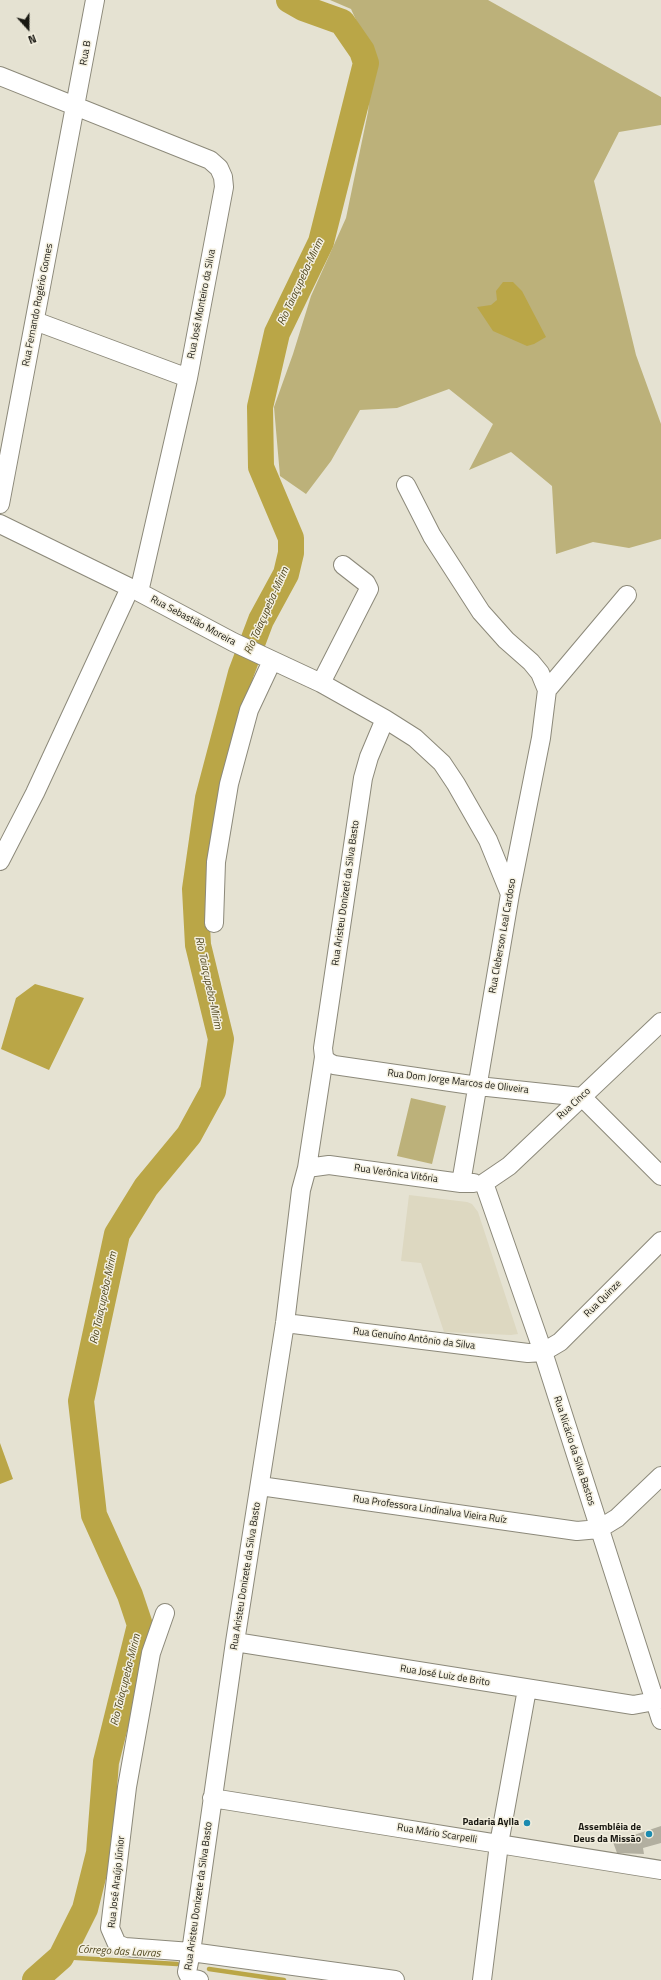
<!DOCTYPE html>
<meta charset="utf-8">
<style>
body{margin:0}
#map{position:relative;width:661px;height:1980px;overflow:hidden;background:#e5e2d2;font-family:"Titillium Web",sans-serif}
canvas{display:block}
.north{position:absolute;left:8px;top:8px;width:40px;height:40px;-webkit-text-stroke:3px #f3efdf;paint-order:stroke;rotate:159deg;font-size:11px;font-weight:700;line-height:16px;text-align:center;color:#191812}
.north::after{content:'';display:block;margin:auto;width:14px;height:18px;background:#191812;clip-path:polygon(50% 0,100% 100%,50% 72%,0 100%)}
</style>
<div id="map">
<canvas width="661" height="1980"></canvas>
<div class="north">N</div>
</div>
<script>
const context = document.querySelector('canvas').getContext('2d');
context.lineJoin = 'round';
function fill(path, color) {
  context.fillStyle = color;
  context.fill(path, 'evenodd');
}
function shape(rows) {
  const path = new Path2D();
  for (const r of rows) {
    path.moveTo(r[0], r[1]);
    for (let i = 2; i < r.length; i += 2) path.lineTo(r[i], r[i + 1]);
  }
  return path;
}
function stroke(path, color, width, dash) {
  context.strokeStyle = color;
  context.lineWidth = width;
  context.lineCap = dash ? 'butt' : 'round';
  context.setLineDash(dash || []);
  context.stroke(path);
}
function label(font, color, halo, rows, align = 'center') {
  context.font = font + ' "Titillium Web",sans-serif';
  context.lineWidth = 3;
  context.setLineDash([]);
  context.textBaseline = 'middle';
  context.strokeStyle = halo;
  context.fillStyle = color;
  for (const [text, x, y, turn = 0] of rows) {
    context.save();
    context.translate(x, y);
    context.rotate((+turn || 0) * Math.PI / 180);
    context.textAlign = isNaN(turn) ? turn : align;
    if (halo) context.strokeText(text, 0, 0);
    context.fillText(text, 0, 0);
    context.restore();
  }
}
fill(shape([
 [409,1195,467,1202,472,1204,478,1212,518,1334,511,1335,444,1332,421,1263,401,1261]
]), '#ddd8c1');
fill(shape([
 [330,0,488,0,661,97,661,125,619,132,594,181,636,355,661,424,661,539,629,548,593,542,556,554,552,486,511,452,469,470,493,424,449,389,397,408,360,410,331,461,306,494,280,476,274,407,293,354,311,296,346,218,368,112,373,57,351,9],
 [411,1098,446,1106,432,1164,397,1156]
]), '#bcb17a');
fill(shape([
 [503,282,513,282,522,291,546,337,534,344,527,346,493,331,477,307,491,305,497,300,496,291],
 [35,984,84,998,49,1070,1,1049,16,998],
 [0,1443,13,1479,0,1484]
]), '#baa647');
stroke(shape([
 [61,1957,177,1964],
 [209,1969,284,1980]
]), '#baa647', 4.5);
stroke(shape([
 [35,1980,61,1957,85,1909,99,1853,106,1762,140,1625,130,1595,94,1515,81,1401,117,1234,146,1187,189,1135,213,1091,221,1039,198,945,195,889,208,798,241,673,261,620,286,574,291,553,291,538,261,467,260,407,277,333,321,242,366,63,362,51,342,22,303,8,289,0]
]), '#baa647', 26);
fill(shape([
 [661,1826,661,1843,643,1848,644,1854,617,1853,613,1842]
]), '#b2afa0');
const minor = shape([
 [0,76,210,160,219,168,223,177,224,187,188,378,139,592],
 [35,321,188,378],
 [406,485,432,536,481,612,506,640,531,662,540,673,547,690,541,738,510,894,461,1183],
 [0,504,95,0],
 [0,524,139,592,233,642,321,683,385,719,415,738,442,763,456,784,488,840,510,894],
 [321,683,369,589,366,583,343,565],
 [547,690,627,595],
 [385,719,369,757,363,778,323,1048,324,1057,328,1062,334,1065,478,1086,582,1097,661,1176],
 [0,861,35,793,130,588],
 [214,923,216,862,229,784,249,710,272,661],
 [307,1168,329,1165,461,1183,474,1183],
 [484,1183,543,1352,661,1720],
 [484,1183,509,1166,661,1022],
 [285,1323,528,1353,543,1352,560,1342,661,1241],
 [260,1486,577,1531,599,1529,617,1518,661,1476],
 [165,1613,151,1653,127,1787,110,1928,117,1944,125,1947,191,1952,395,1980],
 [235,1642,633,1705,655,1701,661,1698],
 [212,1798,661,1870],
 [199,1980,190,1978,187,1972,191,1952,235,1642,285,1323,301,1190,307,1168,324,1057],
 [482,1980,499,1844,527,1689]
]);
stroke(minor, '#8c897a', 20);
stroke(minor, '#fff', 18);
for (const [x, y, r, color] of [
 [527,1823,4,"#1b8bb0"],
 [649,1834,4,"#1b8bb0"]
]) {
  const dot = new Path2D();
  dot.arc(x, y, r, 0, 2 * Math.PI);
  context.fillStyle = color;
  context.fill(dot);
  stroke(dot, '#f3efdf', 1.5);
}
label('10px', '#191812', '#f3efdf', [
 ["Rua B",86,53,-80],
 ["Rua José Monteiro da Silva",202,304,-79],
 ["Rua Fernando Rogério Gomes",38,305,-79],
 ["Rua Sebastião Moreira",193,621,28],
 ["Rua Aristeu Donizeti da Silva Basto",346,893,-82],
 ["Rua Cleberson Leal Cardoso",503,936,-80],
 ["Rua Dom Jorge Marcos de Oliveira",458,1082,7],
 ["Rua Cinco",574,1104,-43],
 ["Rua Verônica Vitória",396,1174,8],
 ["Rua Quinze",603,1299,-45],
 ["Rua Genuíno Antônio da Silva",414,1339,7],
 ["Rua Nicácio da Silva Bastos",574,1451,72],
 ["Rua Professora Lindinalva Vieira Ruíz",430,1510,8],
 ["Rua Aristeu Donizete da Silva Basto",246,1576,-81],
 ["Rua José Luiz de Brito",445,1676,9],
 ["Rua Mário Scarpelli",437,1834,9],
 ["Rua José Araújo Júnior",117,1882,-84],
 ["Rua Aristeu Donizete da Silva Basto",199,1896,-82]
]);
label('bold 10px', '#191812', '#f3efdf', [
 ["Padaria Aylla",519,1823],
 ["Assembléia de",641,1828],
 ["Deus da Missão",641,1840]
], 'right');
label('italic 11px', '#524921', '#f3efdf', [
 ["Rio Taiaçupeba-Mirim",301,282,-65],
 ["Rio Taiaçupeba-Mirim",267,611,-66],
 ["Rio Taiaçupeba-Mirim",208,983,78],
 ["Rio Taiaçupeba-Mirim",104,1298,-78],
 ["Rio Taiaçupeba-Mirim",126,1680,-76],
 ["Córrego das Lavras",119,1952,3]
]);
</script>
